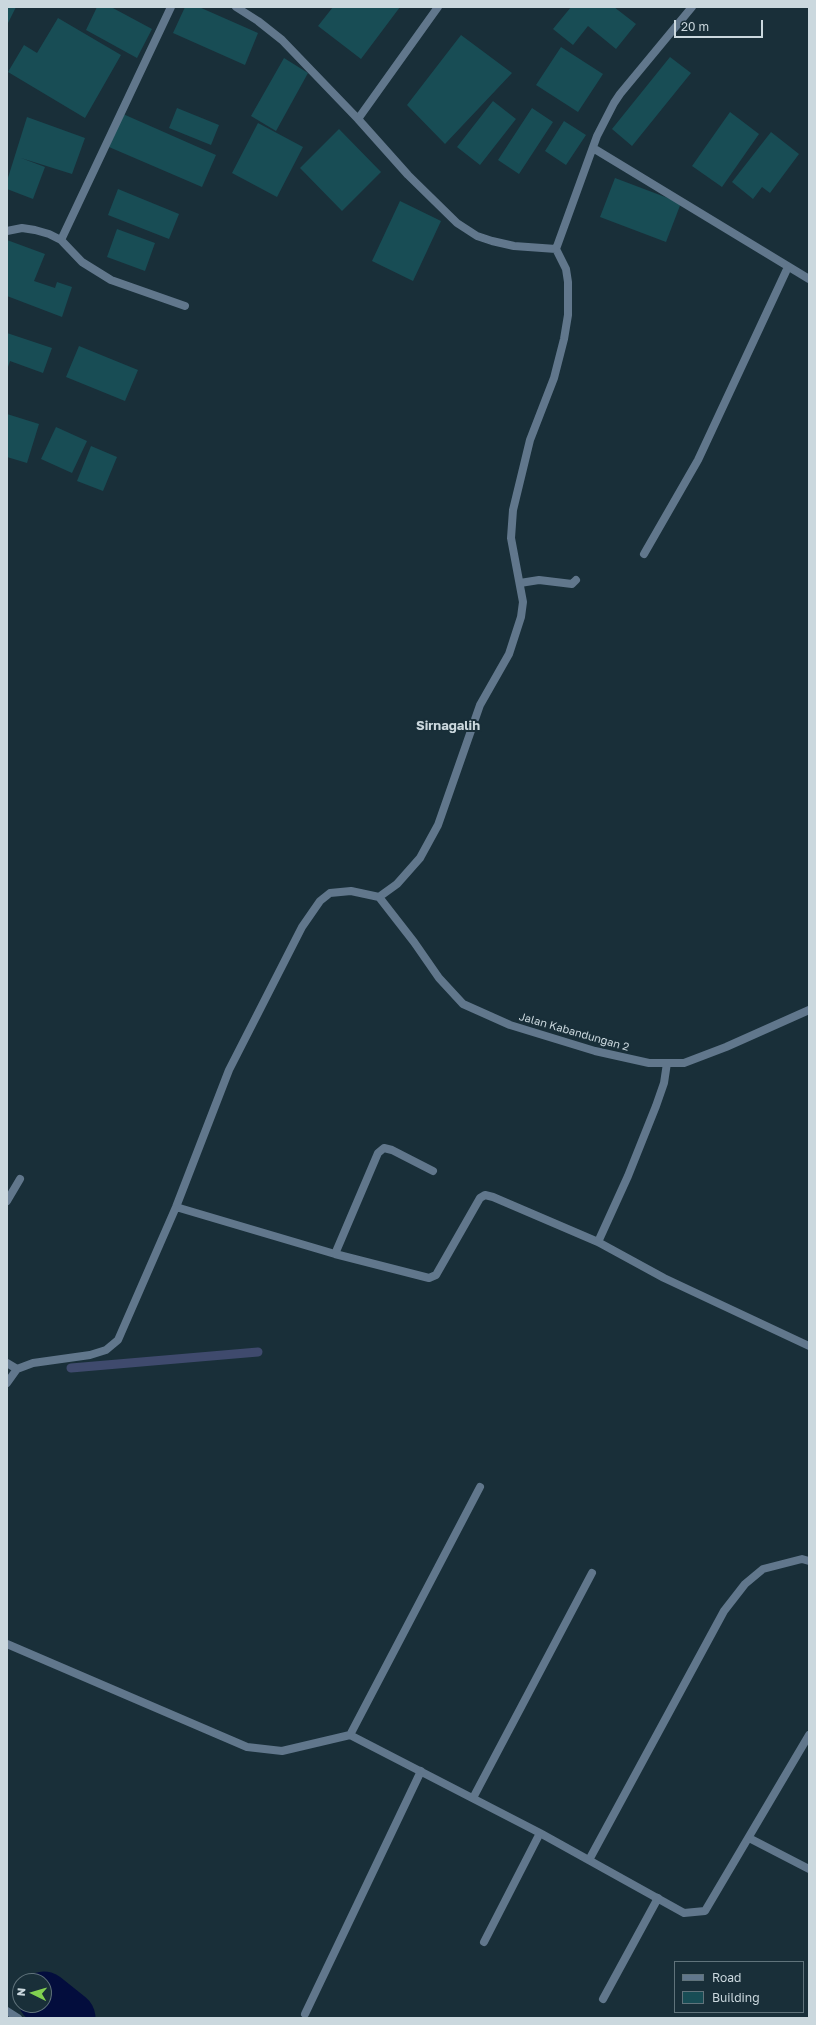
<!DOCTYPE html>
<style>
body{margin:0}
#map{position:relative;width:816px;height:2025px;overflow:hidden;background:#192f39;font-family:"Golos Text",sans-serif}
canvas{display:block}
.frame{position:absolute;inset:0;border:8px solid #cbd8de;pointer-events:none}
.legend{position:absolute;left:674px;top:1961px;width:130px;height:52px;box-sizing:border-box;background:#192f39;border:1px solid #60737b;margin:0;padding:5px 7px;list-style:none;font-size:12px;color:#cbd8de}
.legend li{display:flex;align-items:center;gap:8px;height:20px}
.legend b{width:20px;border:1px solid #60737b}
.north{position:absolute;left:12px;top:1973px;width:40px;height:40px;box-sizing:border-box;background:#192f39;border:1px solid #60737b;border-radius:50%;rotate:275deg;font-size:11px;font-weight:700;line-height:16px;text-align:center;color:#cbd8de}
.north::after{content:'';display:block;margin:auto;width:14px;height:18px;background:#81d050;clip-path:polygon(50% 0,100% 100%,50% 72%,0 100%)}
.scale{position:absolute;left:674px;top:20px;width:89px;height:18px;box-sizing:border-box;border:2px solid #cbd8de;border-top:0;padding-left:5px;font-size:12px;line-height:14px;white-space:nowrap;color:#cbd8de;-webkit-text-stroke:3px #192f39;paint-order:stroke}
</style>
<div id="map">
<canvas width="816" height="2025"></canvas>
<div class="frame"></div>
<ul class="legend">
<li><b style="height:5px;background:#61778c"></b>Road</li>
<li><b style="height:11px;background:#184d55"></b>Building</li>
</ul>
<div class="north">N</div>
<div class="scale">20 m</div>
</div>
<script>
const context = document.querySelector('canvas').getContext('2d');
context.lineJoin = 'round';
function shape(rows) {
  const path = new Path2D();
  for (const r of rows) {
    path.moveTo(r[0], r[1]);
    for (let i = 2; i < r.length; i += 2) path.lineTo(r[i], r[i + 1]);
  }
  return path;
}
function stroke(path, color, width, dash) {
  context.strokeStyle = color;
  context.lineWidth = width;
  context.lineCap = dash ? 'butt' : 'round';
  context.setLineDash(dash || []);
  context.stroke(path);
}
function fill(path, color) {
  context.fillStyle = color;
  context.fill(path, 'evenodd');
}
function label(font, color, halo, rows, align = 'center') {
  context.font = font + ' "Golos Text",sans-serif';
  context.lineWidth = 4;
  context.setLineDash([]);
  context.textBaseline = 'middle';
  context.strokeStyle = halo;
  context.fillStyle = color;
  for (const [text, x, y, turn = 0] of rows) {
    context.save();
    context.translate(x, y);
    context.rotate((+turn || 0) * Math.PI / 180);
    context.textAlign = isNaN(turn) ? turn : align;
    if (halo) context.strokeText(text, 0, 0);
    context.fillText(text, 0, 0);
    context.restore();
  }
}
stroke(shape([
 [71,1368,258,1352]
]), '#3f4a6d', 9);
stroke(shape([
 [44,1998,69,2018]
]), '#030d3d', 53);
fill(shape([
 [7,7,16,7,7,25],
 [97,7,111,7,152,29,137,58,86,30],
 [185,7,199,7,258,33,245,65,173,33],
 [333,7,400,7,361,59,318,26],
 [571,7,614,7,636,24,616,49,588,26,573,45,553,29],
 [58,18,121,55,85,118,8,72,24,45,37,53],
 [461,35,512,73,445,144,407,105],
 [561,47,603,74,578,112,536,85],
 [670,57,691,73,632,146,612,129],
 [284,58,308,73,276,131,251,116],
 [493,101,516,119,480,165,457,147],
 [177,108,219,125,211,145,169,128],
 [532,108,553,122,519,174,498,160],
 [730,112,759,134,722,187,692,166],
 [123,114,216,155,202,187,109,147],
 [27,117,85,138,72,174,21,158,45,167,33,199,7,189,7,181],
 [564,121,586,135,566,165,545,151],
 [258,123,303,147,277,197,232,173],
 [339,129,381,172,342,211,300,168],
 [771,132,799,154,770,193,762,187,753,199,732,182],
 [615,178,681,203,666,242,600,217],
 [118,189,179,214,169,239,108,215],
 [400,201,441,221,413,281,372,261],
 [117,229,155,243,145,271,107,257],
 [7,240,45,254,34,281,55,288,57,282,72,287,62,317,7,296],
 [7,333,52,348,43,373,10,361,7,370],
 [79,346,138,370,125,401,66,377],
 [7,414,39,424,27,463,7,457],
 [56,427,87,441,72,473,41,459],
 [91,446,117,457,103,491,77,481]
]), '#184d55');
stroke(shape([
 [236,7,258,21,282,40,358,119,408,175,457,223,477,236,492,241,514,246,556,249],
 [358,119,438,7],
 [593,148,809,279],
 [7,231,22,228,35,230,49,234,61,240,171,7],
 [61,240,82,262,111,280,185,306],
 [644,554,698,460,788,267],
 [520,583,539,580,572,584,576,580],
 [379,897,414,942,439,978,463,1004,510,1025,595,1051,649,1063,684,1063,726,1047,809,1010],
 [7,1201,20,1179],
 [176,1207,335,1254,429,1278,436,1275,480,1198,485,1195,493,1197,598,1242,664,1278,809,1346],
 [598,1242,628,1176,656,1106,664,1083,667,1063],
 [335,1254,378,1153,384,1148,392,1150,433,1171],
 [7,1363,17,1369],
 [7,1383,17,1369,33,1363,90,1355,106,1350,118,1340,176,1207,229,1070,302,927,320,901,330,893,351,891,379,897,397,884,420,858,438,825,480,705,509,654,521,617,523,602,511,538,513,510,530,440,554,378,564,339,568,315,568,282,566,269,556,249,597,136,614,103,620,94,692,7],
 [7,1644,247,1747,282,1751,350,1735,540,1833,684,1913,705,1911,809,1735],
 [350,1735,480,1487],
 [473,1798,592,1573],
 [749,1838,809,1869],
 [589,1860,724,1611,745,1584,763,1569,802,1559,809,1561],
 [484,1942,540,1833],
 [603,1999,658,1898],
 [7,2011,18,2018],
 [305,2014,421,1771]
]), '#61778c', 8);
label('11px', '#cbd8de', '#192f39', [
 ["Jalan Kabandungan 2",574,1032,16]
]);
label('bold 13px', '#cbd8de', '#192f39', [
 ["Sirnagalih",448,726]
]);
</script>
